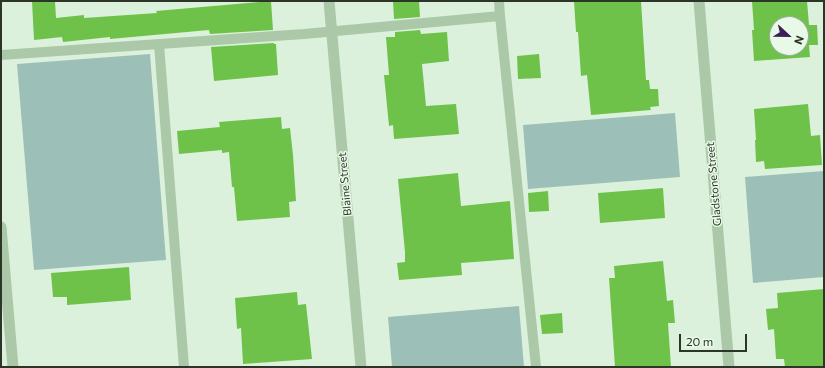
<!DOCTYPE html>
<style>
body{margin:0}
#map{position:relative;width:825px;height:368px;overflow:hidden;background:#dcf1dc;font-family:Commissioner,sans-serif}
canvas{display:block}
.frame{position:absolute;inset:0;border:2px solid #2b3628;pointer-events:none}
.north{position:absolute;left:769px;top:16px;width:40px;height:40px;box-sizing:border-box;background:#e8f9e8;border:1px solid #9cab9b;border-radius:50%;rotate:112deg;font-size:11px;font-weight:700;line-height:16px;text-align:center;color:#2b3628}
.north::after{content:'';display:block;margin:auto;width:14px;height:18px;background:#3b1f56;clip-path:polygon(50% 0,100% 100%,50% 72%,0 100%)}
.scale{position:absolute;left:679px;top:334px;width:68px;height:18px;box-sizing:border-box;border:2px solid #2b3628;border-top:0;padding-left:5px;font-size:12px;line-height:14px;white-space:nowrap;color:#2b3628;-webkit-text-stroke:3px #e8f9e8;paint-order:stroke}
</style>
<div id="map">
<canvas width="825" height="368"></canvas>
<div class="frame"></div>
<div class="north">N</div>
<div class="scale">20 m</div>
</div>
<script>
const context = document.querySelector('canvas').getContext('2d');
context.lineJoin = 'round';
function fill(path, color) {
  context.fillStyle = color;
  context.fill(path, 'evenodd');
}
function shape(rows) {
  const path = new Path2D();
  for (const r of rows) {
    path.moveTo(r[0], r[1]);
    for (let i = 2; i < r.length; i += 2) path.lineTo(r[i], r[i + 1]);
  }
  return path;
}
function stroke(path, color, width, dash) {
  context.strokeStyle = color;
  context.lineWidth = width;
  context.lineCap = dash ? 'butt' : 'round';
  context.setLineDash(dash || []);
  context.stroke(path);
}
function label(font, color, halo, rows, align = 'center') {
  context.font = font + ' Commissioner,sans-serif';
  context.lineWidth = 3;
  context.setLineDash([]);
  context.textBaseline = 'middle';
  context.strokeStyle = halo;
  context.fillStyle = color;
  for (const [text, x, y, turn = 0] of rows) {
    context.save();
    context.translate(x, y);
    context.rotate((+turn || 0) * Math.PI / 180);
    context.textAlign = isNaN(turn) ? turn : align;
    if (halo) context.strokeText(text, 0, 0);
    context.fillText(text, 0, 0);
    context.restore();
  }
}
fill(shape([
 [150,54,166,260,34,270,17,64],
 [675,113,680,177,528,189,523,125],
 [824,171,824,277,753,283,745,177],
 [519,306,524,367,392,367,388,317]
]), '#9cc0b8');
fill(shape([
 [32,1,55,1,56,18,84,15,84,18,157,13,156,11,271,1,273,30,210,34,209,30,110,39,110,37,63,42,62,37,34,40],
 [393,1,419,1,420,17,394,19],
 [574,1,641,1,646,80,649,80,650,89,658,89,659,106,650,107,651,110,591,115,587,75,581,76,578,32,576,32],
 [752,1,807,1,809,25,817,25,818,45,809,45,810,57,754,61,752,30,754,30],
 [777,24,801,24,801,48,777,48],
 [420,30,421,34,447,32,449,61,422,64,426,106,456,104,459,134,394,139,393,125,389,126,384,75,389,75,386,37,395,37,395,32],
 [274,43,274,44,276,44,278,75,214,81,211,47],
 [539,54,541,78,518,79,517,56],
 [808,104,811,136,820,135,822,165,765,169,764,161,756,162,755,140,756,140,754,109],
 [281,117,282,129,290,128,293,155,296,201,289,202,290,217,237,221,234,187,232,187,229,152,222,153,222,150,179,154,177,131,220,127,219,122],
 [458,173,461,206,510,201,514,259,461,263,462,275,399,280,397,263,405,262,405,252,398,179],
 [663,188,665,218,600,223,598,193],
 [548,191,549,211,529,212,528,193],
 [663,261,667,301,673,300,675,323,668,323,671,367,615,367,609,278,615,278,614,266],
 [129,267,131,300,67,305,67,297,53,297,51,273],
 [824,289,824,367,785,367,784,359,776,359,774,329,768,330,766,309,778,308,777,293],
 [297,292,298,305,306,304,312,359,243,364,241,328,237,329,235,298],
 [562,313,563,333,542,334,540,315]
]), '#6ec249');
stroke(shape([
 [500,16,536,367],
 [159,44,184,367],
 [1,55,304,34,500,16,499,1]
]), '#abc9a8', 10);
stroke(shape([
 [329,1,361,367],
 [699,1,729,367],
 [1,227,13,367]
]), '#abc9a8', 11);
label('11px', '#2b3628', '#e8f9e8', [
 ["Blaine Street",345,184,-95],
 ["Gladstone Street",714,184,-95]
]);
</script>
